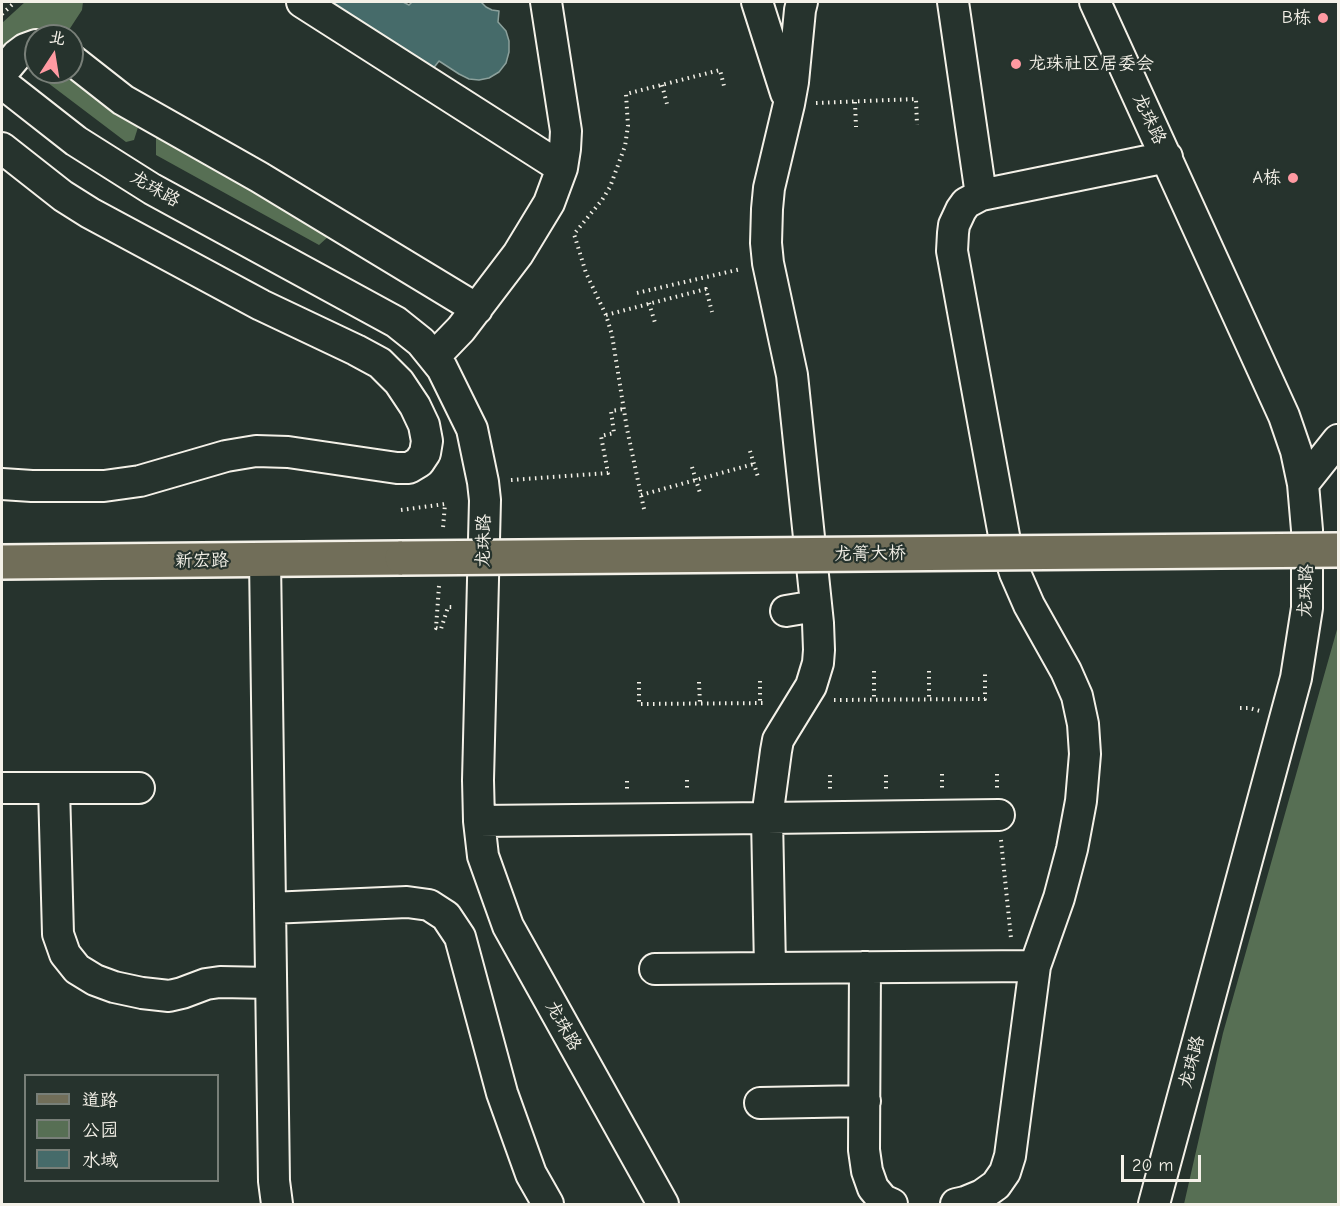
<!DOCTYPE html>
<meta charset="utf-8">
<style>
body{margin:0}
#map{position:relative;width:1340px;height:1206px;overflow:hidden;background:#26332d;font-family:"Comic Neue","LXGW WenKai TC",sans-serif}
canvas{display:block}
.frame{position:absolute;inset:0;border:3px solid #f4f1e8;pointer-events:none}
.legend{position:absolute;left:24px;top:1074px;width:195px;height:108px;box-sizing:border-box;background:#26332d;border:2px solid #787f78;margin:0;padding:8px 10px;list-style:none;font-size:18px;color:#f4f1e8}
.legend li{display:flex;align-items:center;gap:12px;height:30px}
.legend b{width:30px;border:2px solid #787f78}
.north{position:absolute;left:24px;top:24px;width:60px;height:60px;box-sizing:border-box;background:#26332d;border:2px solid #787f78;border-radius:50%;rotate:12deg;font-size:16px;font-weight:700;line-height:24px;text-align:center;color:#f4f1e8}
.north::after{content:'';display:block;margin:auto;width:21px;height:27px;background:#ff9aa2;clip-path:polygon(50% 0,100% 100%,50% 72%,0 100%)}
.scale{position:absolute;left:1121px;top:1155px;width:80px;height:27px;box-sizing:border-box;border:3px solid #f4f1e8;border-top:0;padding-left:8px;font-size:18px;line-height:21px;white-space:nowrap;color:#f4f1e8;-webkit-text-stroke:4px #26332d;paint-order:stroke}
</style>
<div id="map">
<canvas width="1340" height="1206"></canvas>
<div class="frame"></div>
<ul class="legend">
<li><b style="height:8px;background:#716e59"></b>道路</li>
<li><b style="height:16px;background:#576f54"></b>公园</li>
<li><b style="height:16px;background:#466b6a"></b>水域</li>
</ul>
<div class="north">北</div>
<div class="scale">20 m</div>
</div>
<script>
const context = document.querySelector('canvas').getContext('2d');
context.lineJoin = 'round';
function fill(path, color) {
  context.fillStyle = color;
  context.fill(path, 'evenodd');
}
function shape(rows) {
  const path = new Path2D();
  for (const r of rows) {
    path.moveTo(r[0], r[1]);
    for (let i = 2; i < r.length; i += 2) path.lineTo(r[i], r[i + 1]);
  }
  return path;
}
function stroke(path, color, width, dash) {
  context.strokeStyle = color;
  context.lineWidth = width;
  context.lineCap = dash ? 'butt' : 'round';
  context.setLineDash(dash || []);
  context.stroke(path);
}
function label(font, color, halo, rows, align = 'center') {
  context.font = font + ' "Comic Neue","LXGW WenKai TC",sans-serif';
  context.lineWidth = 4.5;
  context.setLineDash([]);
  context.textBaseline = 'middle';
  context.strokeStyle = halo;
  context.fillStyle = color;
  for (const [text, x, y, turn = 0] of rows) {
    context.save();
    context.translate(x, y);
    context.rotate((+turn || 0) * Math.PI / 180);
    context.textAlign = isNaN(turn) ? turn : align;
    if (halo) context.strokeText(text, 0, 0);
    context.fillText(text, 0, 0);
    context.restore();
  }
}
fill(shape([
 [25,2,83,2,82,10,65,36,36,36,2,51,2,23],
 [36,54,36,72,72,72,140,121,134,140,126,142,23,64],
 [156,131,329,236,319,245,156,155],
 [1338,626,1338,1204,1184,1204,1223,1033]
]), '#576f54');
const water = shape([
 [328,2,403,2,409,5,412,2,481,2,486,7,492,10,499,11,498,22,506,31,509,41,509,52,506,63,499,72,489,78,479,80,469,79,459,74,439,61,432,70,328,2]
]);
fill(water, '#466b6a');
stroke(water, '#8ca19c', 1.5);
const minor = shape([
 [302,2,562,168],
 [757,2,786,93],
 [802,2,800,10,793,82,789,104,769,188,767,209,766,243,768,263,792,375,818,623,819,650,818,663,811,686,784,730,778,740,776,751,767,818,999,815],
 [953,2,981,195],
 [1095,2,1284,416,1296,451,1303,484,1307,530,1307,608,1296,678,1154,1204],
 [72,60,123,100,259,177,477,309],
 [2,73,17,55,25,49,36,45],
 [2,83,76,141,152,189,396,322,421,342,442,368,472,429,483,482,485,500,478,780,479,821,483,856,508,926,663,1204],
 [2,148,63,196,90,213,261,305,356,350,380,363,399,382,415,406,424,425,427,441,425,453,419,462,409,468,397,468,288,452,256,451,226,456,140,481,104,486,32,486,2,484],
 [434,357,461,329,518,254,549,203,562,168,565,149,566,131,546,2],
 [1303,484,1338,440],
 [265,560,274,1181,277,1204],
 [786,611,816,606],
 [2,788,139,788],
 [54,788,58,934,65,954,77,969,95,980,114,987,142,993,169,996,182,993,206,984,220,982,271,983],
 [479,821,767,818,770,968,1035,966,1059,898,1072,849,1081,801,1085,754,1083,724,1077,696,1066,671,1029,605,1015,573,1005,541,952,251,953,233,954,225,961,210,966,203,981,195,1167,157],
 [270,908,407,902,429,905,446,916,460,937,502,1093,531,1174,548,1204],
 [865,967,864,1150,867,1171,873,1188,883,1200,892,1204],
 [655,969,770,968],
 [760,1103,865,1101],
 [956,1204,965,1202,982,1195,996,1185,1005,1172,1010,1156,1035,966]
]);
const major = shape([
 [2,562,402,558]
]);
stroke(minor, '#f4f1e8', 34);
stroke(major, '#f4f1e8', 38);
stroke(shape([
 [2,14,15,2],
 [662,85,667,104],
 [855,102,856,127],
 [816,103,916,99,917,125],
 [637,293,741,269],
 [649,303,656,326],
 [606,315,706,289,712,312],
 [750,451,758,477],
 [692,467,700,493],
 [511,480,608,473,601,436,614,433,611,411,624,409],
 [641,495,754,464],
 [644,509,627,429,612,335,606,315,586,273,574,234,602,200,610,187,625,146,628,126,626,94,720,70,725,90],
 [401,510,445,504,443,528],
 [439,586,436,628,441,629,448,607,454,607],
 [874,671,874,700],
 [929,671,929,699],
 [760,681,760,703],
 [639,682,639,704,767,703],
 [699,682,700,704],
 [834,700,985,699,985,671],
 [1240,708,1249,708,1260,711],
 [942,774,942,789],
 [997,774,997,788],
 [830,775,830,789],
 [886,775,886,789],
 [687,780,687,791],
 [627,781,627,791],
 [1001,840,1011,938]
]), '#f4f1e8', 4, [1.5, 4.5]);
stroke(minor, '#26332d', 30);
stroke(major, '#716e59', 33);
const majorBridge = shape([
 [402,558,1338,550]
]);
stroke(majorBridge, '#f4f1e8', 38, []);
stroke(majorBridge, '#716e59', 33);
for (const [x, y, r, color] of [
 [1323,18,6,"#ff9aa2"],
 [1016,64,6,"#ff9aa2"],
 [1293,178,6,"#ff9aa2"]
]) {
  const dot = new Path2D();
  dot.arc(x, y, r, 0, 2 * Math.PI);
  context.fillStyle = color;
  context.fill(dot);
  stroke(dot, '#26332d', 2);
}
label('18px', '#f4f1e8', '#26332d', [
 ["B栋",1311,18],
 ["龙珠社区居委会",1028,64,"left"],
 ["A栋",1281,178]
], 'right');
label('18px', '#f4f1e8', '#26332d', [
 ["龙珠路",1149,119,65],
 ["龙珠路",155,189,30],
 ["龙珠路",484,541,-89],
 ["龙箐大桥",870,554,-1],
 ["新宏路",202,561,-1],
 ["龙珠路",1306,591,-88],
 ["龙珠路",563,1026,61],
 ["龙珠路",1192,1062,-75]
]);
</script>
